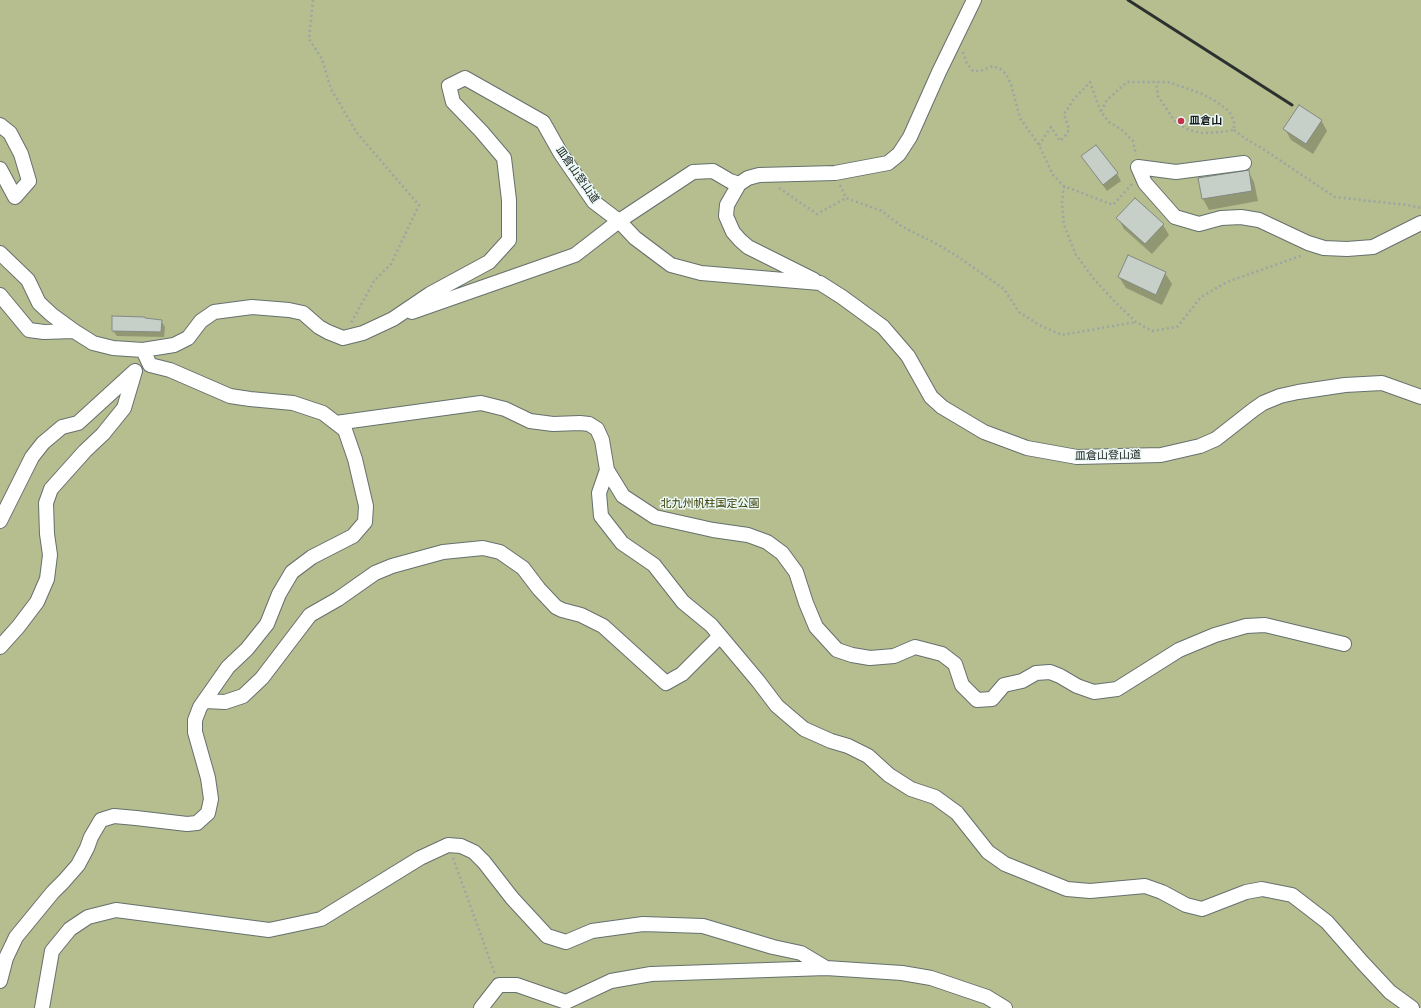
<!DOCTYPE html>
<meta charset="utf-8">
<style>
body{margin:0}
canvas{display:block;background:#ddebe8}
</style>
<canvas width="1421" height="1008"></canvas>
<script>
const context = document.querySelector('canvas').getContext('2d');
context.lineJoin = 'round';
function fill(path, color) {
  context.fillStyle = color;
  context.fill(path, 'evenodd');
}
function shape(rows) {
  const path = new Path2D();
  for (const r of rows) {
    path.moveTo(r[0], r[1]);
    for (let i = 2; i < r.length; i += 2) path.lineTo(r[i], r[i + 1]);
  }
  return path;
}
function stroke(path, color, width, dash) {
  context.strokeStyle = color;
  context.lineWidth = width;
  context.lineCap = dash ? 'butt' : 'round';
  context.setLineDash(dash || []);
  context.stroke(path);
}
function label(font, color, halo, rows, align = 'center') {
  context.font = font + ' "DejaVu Sans","Noto Sans JP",sans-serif';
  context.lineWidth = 3;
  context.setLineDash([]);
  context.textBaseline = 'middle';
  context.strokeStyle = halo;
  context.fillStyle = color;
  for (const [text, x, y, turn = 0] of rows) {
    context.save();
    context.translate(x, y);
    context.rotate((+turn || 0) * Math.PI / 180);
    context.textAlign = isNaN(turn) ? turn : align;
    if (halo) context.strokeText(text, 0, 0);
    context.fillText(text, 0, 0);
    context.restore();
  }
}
fill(shape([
 [0,0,1421,0,1421,1008,0,1008]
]), '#b6bd8f');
fill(shape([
 [1321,120,1327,131,1313,154,1291,140,1285,129],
 [1082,156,1117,174,1121,181,1107,191],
 [1248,171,1254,182,1258,201,1209,210,1203,199],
 [1118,218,1163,225,1169,235,1152,254,1124,229],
 [1129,257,1165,273,1172,284,1162,305,1126,288,1119,277],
 [145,320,161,321,165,327,164,337,117,336,113,331]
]), '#0003');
const building = shape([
 [1299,105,1322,120,1306,144,1283,129,1299,105],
 [1096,145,1118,173,1103,185,1081,156,1096,145],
 [1249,170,1252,191,1202,199,1198,178,1249,170],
 [1135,198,1164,224,1145,244,1116,218,1135,198],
 [1128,255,1166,272,1156,295,1118,277,1128,255],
 [112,316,145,317,145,318,162,320,161,332,112,331,112,316]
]);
fill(building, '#c7d0c8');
stroke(building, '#828b83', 1);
const minor = shape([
 [0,125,10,133,21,154,29,181,15,197,0,169],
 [1244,163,1176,172,1138,167,1145,183,1175,217,1199,224,1221,218,1241,217,1259,220,1308,243,1324,248,1347,249,1373,247,1421,223],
 [0,253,28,280,39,303,52,315,74,331,93,343,113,348,143,350,174,345,188,338,201,321,214,312,252,307,289,310,303,313,319,327,328,332,343,338,363,333,393,319,430,294,489,262,509,240,509,200,504,158,481,131,453,102,449,86,465,78,543,122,561,154,594,202,619,221,635,238,671,265,701,273,820,283,842,297,883,327,908,356,931,397,942,407,984,432,1027,448,1077,457,1161,455,1200,446,1216,439,1253,410,1263,403,1280,396,1298,392,1345,385,1382,383,1421,397],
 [814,280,748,247,740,240,733,232,726,216,727,205,739,184,748,178,759,175,835,173,888,163,899,154,910,137,939,72,974,0],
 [0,295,29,330,44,332,74,331],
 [412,312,575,255,619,221,693,172,713,171,730,181,739,184],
 [336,423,481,403,505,409,530,421,553,424,580,423,589,424,597,429,602,440,607,470,599,493,601,516,622,543,654,565,683,602,711,625,758,681,777,706,804,729,831,741,848,746,868,756,889,775,911,789,935,797,957,813,988,852,1005,864,1067,889,1090,891,1145,886,1162,892,1186,905,1202,909,1246,892,1262,889,1292,895,1327,922,1362,962,1390,992,1412,1008],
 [607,470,623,496,655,517,713,530,748,535,767,542,782,553,796,572,806,603,816,627,837,650,852,655,870,658,894,656,915,647,942,654,955,664,962,685,977,700,992,699,1004,685,1022,681,1036,673,1050,672,1060,676,1077,686,1094,692,1117,689,1179,650,1215,635,1246,626,1265,625,1344,644],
 [0,521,32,457,43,443,62,427,78,423,135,371],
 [0,647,18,627,37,602,47,579,50,555,47,534,46,503,51,489,85,451,103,434,124,408,135,371],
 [205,701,225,702,243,696,262,678,310,615,338,599,375,573,392,566,443,552,483,548,500,552,523,568,539,589,556,607,562,610,581,615,603,626,666,683,682,674,720,636],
 [0,981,6,958,16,937,53,892,64,881,78,865,87,848,91,837,101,820,114,816,136,818,187,824,197,823,208,813,211,799,208,778,195,732,195,720,200,707,228,667,247,649,267,624,279,594,292,572,312,557,353,536,365,522,366,506,355,459,345,430,323,413,293,403,250,399,230,396,170,370,150,365,143,350],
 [42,1008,52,951,70,929,88,917,116,910,269,930,321,919,420,858,448,845,461,846,474,852,484,862,512,898,547,936,566,942,592,931,643,924,703,926,773,947,801,953,826,968],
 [481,1008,499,985,517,985,566,1002,611,981,651,974,826,968,902,973,931,978,987,997,1005,1008]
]);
stroke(minor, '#65716e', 16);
stroke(shape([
 [313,0,309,39,322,59,331,89,357,133,419,205,391,264,374,281,351,323],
 [963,52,967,64,973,71,980,71,993,66,1000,69,1006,74,1011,84,1020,118,1039,145,1053,175,1064,186,1113,205,1132,184],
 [1101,111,1107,100,1127,82,1168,82,1200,93,1214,100,1229,111,1234,121,1234,130,1222,132,1202,133,1189,130,1176,123,1158,96,1156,82],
 [1234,130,1246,139,1260,147,1335,197,1407,205,1421,208],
 [1039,145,1051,127,1060,141,1066,135,1069,129,1064,114,1074,99,1090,82,1101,112,1109,122,1122,130,1133,141,1136,155],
 [840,185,846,198,882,211,901,226,935,243,957,256,1004,289,1019,312,1039,325,1062,335,1136,322],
 [1064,186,1062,203,1064,225,1076,255,1094,279,1114,301,1136,322,1152,331,1177,327,1201,297,1227,282,1303,255],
 [779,188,817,214,846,198],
 [453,858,495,974]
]), '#9ba6a3', 2.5, [2, 3]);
stroke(minor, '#fff', 14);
stroke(shape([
 [1128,0,1292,105]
]), '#2b312f', 3);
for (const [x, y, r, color] of [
 [1181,121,4,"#c13147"]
]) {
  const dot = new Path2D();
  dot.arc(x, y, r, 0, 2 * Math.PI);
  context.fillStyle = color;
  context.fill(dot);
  stroke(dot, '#eaf8f5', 1.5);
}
label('bold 11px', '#171c1a', '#eaf8f5', [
 ["皿倉山",1189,121]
], 'left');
label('11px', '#171c1a', '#eaf8f5', [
 ["皿倉山登山道",577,175,55],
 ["皿倉山登山道",1108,456,-1]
]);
label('11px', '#393e02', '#eaf8f5', [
 ["北九州帆柱国定公園",710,504]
]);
</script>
